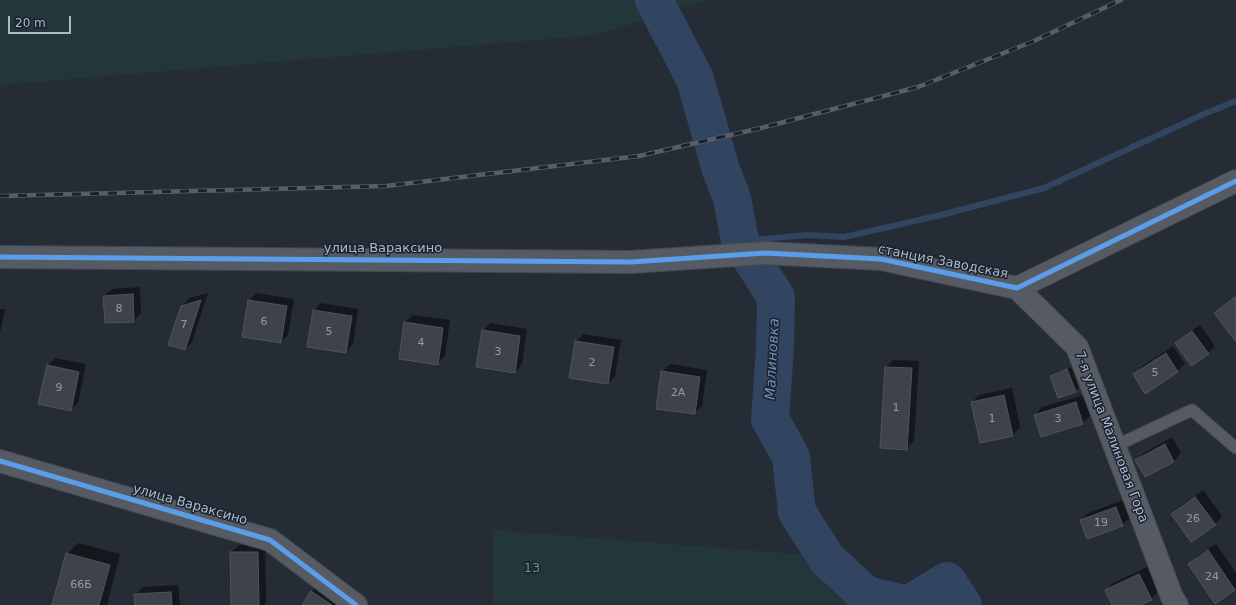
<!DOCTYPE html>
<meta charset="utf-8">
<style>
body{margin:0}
#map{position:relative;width:1236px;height:605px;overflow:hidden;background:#262c35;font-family:"DejaVu Sans",sans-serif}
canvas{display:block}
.scale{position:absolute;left:8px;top:16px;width:63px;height:18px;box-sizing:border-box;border:2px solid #aeb8c7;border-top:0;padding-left:5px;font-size:12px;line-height:14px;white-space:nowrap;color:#aeb8c7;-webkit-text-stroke:3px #192230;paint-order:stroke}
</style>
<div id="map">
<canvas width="1236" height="605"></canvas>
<div class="scale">20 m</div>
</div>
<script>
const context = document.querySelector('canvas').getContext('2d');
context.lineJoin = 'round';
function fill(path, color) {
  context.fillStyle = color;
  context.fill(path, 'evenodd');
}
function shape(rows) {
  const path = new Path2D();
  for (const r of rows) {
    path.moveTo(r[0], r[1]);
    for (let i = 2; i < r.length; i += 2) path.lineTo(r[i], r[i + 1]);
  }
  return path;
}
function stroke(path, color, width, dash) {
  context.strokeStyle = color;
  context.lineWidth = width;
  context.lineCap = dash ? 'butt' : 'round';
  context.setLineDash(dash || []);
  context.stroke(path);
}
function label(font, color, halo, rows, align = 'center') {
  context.font = font + ' "DejaVu Sans",sans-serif';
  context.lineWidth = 3;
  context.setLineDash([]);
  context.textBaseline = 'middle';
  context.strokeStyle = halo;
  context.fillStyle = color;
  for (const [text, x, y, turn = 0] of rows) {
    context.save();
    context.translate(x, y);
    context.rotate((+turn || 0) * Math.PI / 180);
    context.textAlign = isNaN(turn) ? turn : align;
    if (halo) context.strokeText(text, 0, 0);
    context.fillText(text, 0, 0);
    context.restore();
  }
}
fill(shape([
 [0,0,706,0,597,35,0,85],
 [493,530,809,555,861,605,493,605]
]), '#23373b');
fill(shape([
 [140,287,141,313,134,321,106,322,104,296,112,289],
 [208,293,192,342,185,349,182,306,189,298],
 [256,293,294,299,288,335,281,342,249,301],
 [321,303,358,309,353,344,346,352,314,311],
 [0,309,5,309,0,333],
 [413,315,450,320,445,356,437,364,405,322],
 [490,323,527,329,522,364,515,372,483,331],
 [1200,325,1215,346,1208,353,1176,343,1184,336],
 [583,334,621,340,615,376,608,383,576,342],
 [1173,346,1185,364,1177,372,1134,374,1141,367],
 [55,358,86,364,78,403,70,410,40,404,48,365],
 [893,360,919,361,914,441,906,449,886,367],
 [670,364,707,370,702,406,694,413,662,372],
 [1071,367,1079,388,1075,391,1051,376,1055,373],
 [1012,388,1020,427,1013,435,981,442,972,402,979,395],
 [1084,395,1090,416,1083,423,1035,415,1042,407],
 [1172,437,1181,453,1174,461,1145,476,1136,460,1144,453],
 [1203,490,1222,516,1215,524,1191,541,1172,514,1179,507],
 [1123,500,1130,518,1122,525,1081,520,1088,513],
 [78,543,120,554,107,605,53,605,67,554],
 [1216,544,1236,573,1236,588,1234,589,1190,564,1197,556],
 [239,545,265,545,266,602,264,605,232,605,231,552],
 [1147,567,1158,592,1151,599,1139,605,1113,605,1106,590,1113,583],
 [320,584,350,605,303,605,312,591],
 [178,585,180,605,136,605,135,595,143,587]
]), '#0007');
stroke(shape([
 [740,241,808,235,844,237,937,216,1044,188,1204,114,1236,101]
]), '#314460', 6);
stroke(shape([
 [654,0,695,79,721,170,732,198,740,241,776,297,775,348,770,419,791,457,797,512,827,559,866,595,908,605,947,581,963,605]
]), '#314460', 38);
const building = shape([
 [133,294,134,322,105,323,103,296,133,294],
 [1235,297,1236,299,1236,342,1214,313,1235,297],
 [201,300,185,350,168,345,181,306,201,300],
 [248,300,287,306,281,343,242,337,248,300],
 [313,310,352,316,346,353,307,347,313,310],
 [404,322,443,328,438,365,399,359,404,322],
 [482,330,520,336,515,373,476,367,482,330],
 [1192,331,1209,354,1191,366,1175,343,1192,331],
 [575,341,614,347,608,384,569,378,575,341],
 [1166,353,1178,372,1145,394,1133,374,1166,353],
 [47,365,79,372,71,411,38,404,47,365],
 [885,367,912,368,907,450,880,448,885,367],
 [1067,369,1076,392,1058,398,1050,376,1067,369],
 [661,371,700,377,695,414,656,409,661,371],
 [1004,395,1013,436,980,443,971,402,1004,395],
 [1076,402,1083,424,1041,437,1034,415,1076,402],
 [1165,444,1174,462,1145,477,1135,460,1165,444],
 [1195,497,1216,525,1191,542,1171,514,1195,497],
 [1116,507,1123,526,1087,539,1080,520,1116,507],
 [1208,550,1235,590,1215,604,1188,564,1208,550],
 [230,552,258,552,259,605,231,605,230,552],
 [66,553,110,565,99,605,52,605,66,553],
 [1139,574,1152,600,1141,605,1112,605,1105,590,1139,574],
 [311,591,332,605,302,605,311,591],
 [171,592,172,605,135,605,134,594,171,592]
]);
fill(building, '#3e434b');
stroke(building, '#4d545d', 1);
const service = shape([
 [1115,446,1192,410,1236,448]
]);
const minor = shape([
 [0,257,631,262,765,253,881,259,1017,288,1236,181],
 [1017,288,1077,347,1172,597,1177,605],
 [0,461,270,540,356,605]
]);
stroke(service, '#44484f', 13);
stroke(minor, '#44484f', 24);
stroke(service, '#565b63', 11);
stroke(minor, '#565b63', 22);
const rail = shape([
 [0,196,386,186,639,156,761,128,918,87,1034,41,1121,0]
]);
stroke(rail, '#595e66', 4.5);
stroke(rail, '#192230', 3, [9]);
stroke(shape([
 [0,257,631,262,765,253,881,259,1017,288,1236,181],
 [0,461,270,540,356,605]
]), '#5a9eea', 5);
label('11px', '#929ba8', null, [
 ["8",119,309],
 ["6",264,322],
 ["7",184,325],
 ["5",329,332],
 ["4",421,343],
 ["3",498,352],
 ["2",592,363],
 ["5",1155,373],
 ["9",59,388],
 ["2А",678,393],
 ["1",896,408],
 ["1",992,419],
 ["3",1058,419],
 ["26",1193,519],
 ["19",1101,523],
 ["24",1212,577],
 ["66Б",81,585]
]);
label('13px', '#aeb8c7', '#192230', [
 ["улица Вараксино",383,249],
 ["станция Заводская",943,262,11],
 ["7-я улица Малиновая Гора",1111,437,69],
 ["улица Вараксино",190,505,16]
]);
label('13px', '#649a70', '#192230', [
 ["13",532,569]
]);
label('italic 14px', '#748eb2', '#192230', [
 ["Малиновка",773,359,-87]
]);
</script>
